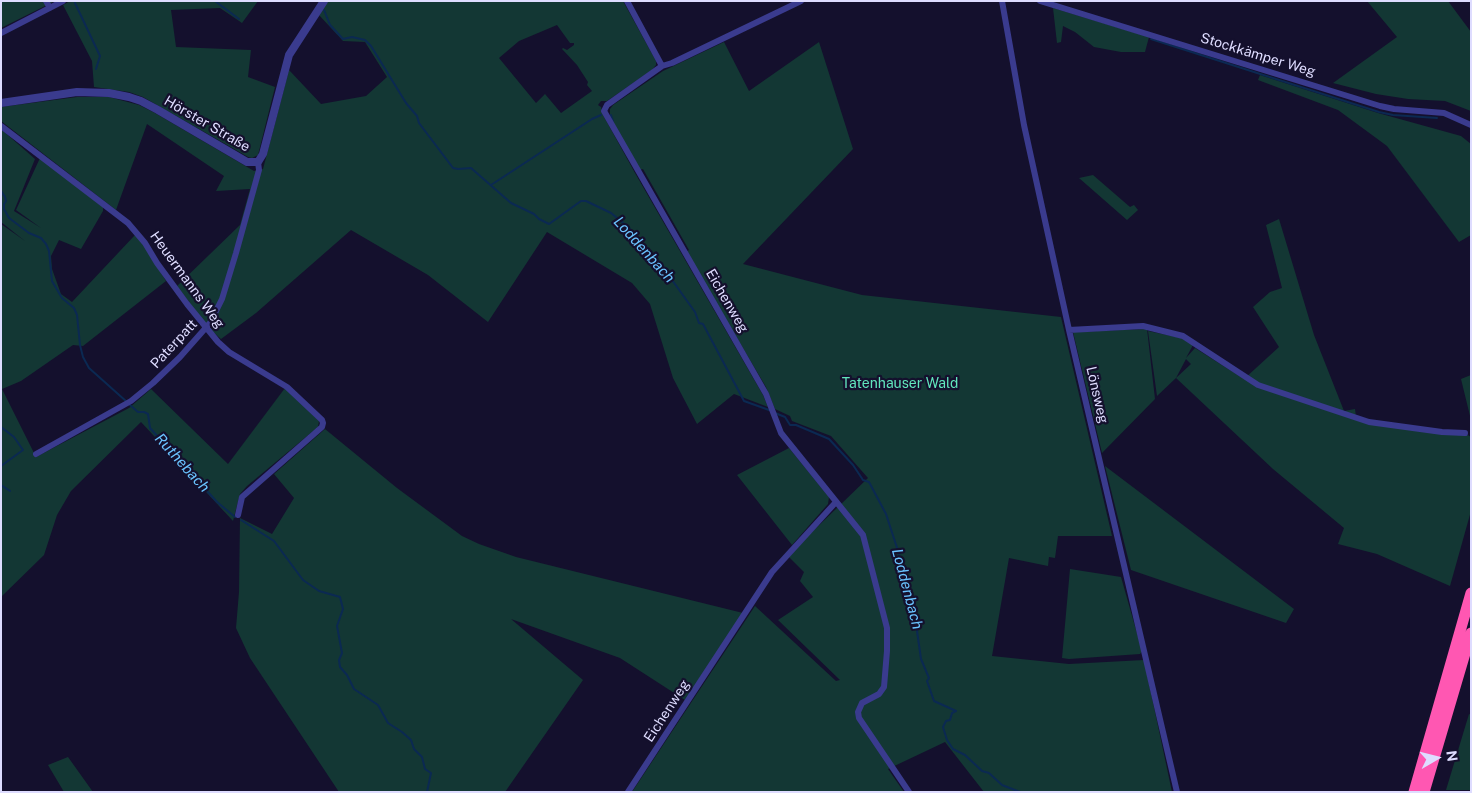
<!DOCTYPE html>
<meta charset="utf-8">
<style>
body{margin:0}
#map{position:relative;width:1472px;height:793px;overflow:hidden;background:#14102d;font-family:"Public Sans",sans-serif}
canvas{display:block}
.frame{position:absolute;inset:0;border:2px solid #dedcff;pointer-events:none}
.north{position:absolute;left:1412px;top:733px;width:50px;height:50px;-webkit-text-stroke:4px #14102d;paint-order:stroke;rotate:82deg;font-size:14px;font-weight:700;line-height:20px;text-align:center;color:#dedcff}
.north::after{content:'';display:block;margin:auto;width:18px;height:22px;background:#dedcff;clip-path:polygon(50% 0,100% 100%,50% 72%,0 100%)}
</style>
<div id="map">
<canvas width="1472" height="793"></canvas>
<div class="frame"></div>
<div class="north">N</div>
</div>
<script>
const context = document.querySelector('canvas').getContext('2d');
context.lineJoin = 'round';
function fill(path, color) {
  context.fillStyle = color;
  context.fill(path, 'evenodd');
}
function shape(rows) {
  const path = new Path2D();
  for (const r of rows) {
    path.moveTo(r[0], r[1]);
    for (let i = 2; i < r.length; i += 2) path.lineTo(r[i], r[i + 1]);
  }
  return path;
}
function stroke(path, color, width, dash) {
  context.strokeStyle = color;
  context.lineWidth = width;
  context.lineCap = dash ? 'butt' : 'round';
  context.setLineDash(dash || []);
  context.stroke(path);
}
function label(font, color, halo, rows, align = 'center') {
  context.font = font + ' "Public Sans",sans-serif';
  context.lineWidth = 4.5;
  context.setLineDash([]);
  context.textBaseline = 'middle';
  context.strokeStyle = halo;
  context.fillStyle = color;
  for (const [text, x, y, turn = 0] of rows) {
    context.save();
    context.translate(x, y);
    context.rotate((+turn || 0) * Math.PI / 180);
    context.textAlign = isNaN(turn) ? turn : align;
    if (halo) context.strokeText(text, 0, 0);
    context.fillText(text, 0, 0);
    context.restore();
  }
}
fill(shape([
 [1,1,55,1,1,28],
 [70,1,258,1,242,23,220,8,171,10,176,47,251,50,248,77,275,87,258,155,252,158,248,157,143,97,129,92,94,87,92,61,63,5],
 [328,1,623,1,656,61,656,65,652,70,607,101,601,101,598,105,601,107,603,115,635,173,763,395,768,407,734,394,697,424,673,378,650,304,632,283,547,232,488,322,428,275,351,230,256,313,221,339,211,330,211,327,205,323,177,286,240,225,250,189,216,191,224,176,147,124,116,210,1,121,1,107,77,97,109,97,139,105,155,113,254,171,263,169,289,70,321,104,366,96,387,77,365,42,343,41,319,15],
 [557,25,570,43,574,43,574,45,567,50,563,48,562,49,577,65,588,82,587,85,592,91,561,113,545,94,536,103,499,58,519,41],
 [1367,1,1448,1,1471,32,1471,111,1445,101,1408,99,1376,94,1333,83,1397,37],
 [1053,8,1149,37,1145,52,1121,52,1094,47,1075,32,1063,26,1061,42,1057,43],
 [724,42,749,91,819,42,853,149,743,264,862,295,1061,317,1112,536,1058,536,1055,558,1049,557,1048,566,1009,558,992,656,1069,664,1144,660,1172,792,984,792,945,742,888,769,904,792,632,792,755,606,836,681,840,680,778,620,813,597,800,581,804,572,789,557,809,535,868,478,831,436,792,421,790,416,775,409,766,387,686,252,689,250,643,169,640,170,610,117,610,109,613,105,663,71],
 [1260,75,1378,113,1461,136,1471,144,1471,235,1459,242,1387,146,1338,110,1258,80],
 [1,129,35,159,14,211,41,228,16,210,40,158,103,207,103,211,81,249,59,240,51,256,52,269,61,294,72,302,135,235,144,245,166,281,83,346,73,345,21,381,2,389,36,457,129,408,151,389,228,464,285,388,319,421,318,427,247,486,240,494,233,521,141,422,71,491,57,515,44,555,1,597,1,224,25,241,1,222],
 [1093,175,1130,207,1134,205,1138,210,1127,220,1079,178],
 [1279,219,1314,335,1344,411,1355,409,1356,417,1369,423,1466,434,1471,437,1471,511,1450,586,1377,554,1338,544,1344,528,1273,469,1176,378,1191,364,1186,359,1176,378,1157,396,1148,331,1181,338,1193,345,1186,358,1195,348,1244,379,1279,347,1253,307,1270,292,1282,288,1266,225],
 [1147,329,1155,399,1102,453,1073,332],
 [1471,375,1471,420,1461,379],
 [325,429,397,488,462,536,479,544,516,557,743,613,685,700,620,658,511,619,583,680,505,792,339,792,250,658,236,628,239,592,240,518,272,534,294,498,274,474],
 [789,448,829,497,828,504,792,545,737,475],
 [1105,466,1294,609,1286,623,1131,570],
 [1070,569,1121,577,1142,651,1140,654,1069,659,1062,658],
 [1469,714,1471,715,1471,790,1446,790],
 [68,757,93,792,64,792,48,765]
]), '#133734');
stroke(shape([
 [215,1,239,19],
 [75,3,100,56,96,69],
 [324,10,330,25,343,39,352,37,365,40,371,46,406,103,417,116,419,123,453,168,458,169,471,168,511,203,534,214,539,219,549,224,581,201,586,201,611,213,627,226,662,266,695,312,699,323,703,324,744,401,769,410],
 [1151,39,1379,112,1393,115,1437,118],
 [611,115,613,121],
 [491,185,592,119,601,115],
 [1,191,5,197,6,201,4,204,4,209,9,218,29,233,41,238,46,244,49,251,52,281,62,298,74,308,77,315,80,345,83,357,89,368,127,402],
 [130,405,138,412,144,412,148,414,150,428,217,502,235,517],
 [775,413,785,417,790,425,796,425,829,439,853,465,863,480,869,482,886,514,900,557,899,565,903,572,903,579,909,587,910,592,909,598,919,626,917,631,921,659,929,678,927,681,934,701,956,711,952,713,950,720,946,721,943,727,947,740,953,749,965,755,982,771,989,773,1002,785,1020,792],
 [1,427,14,437,23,450,1,466],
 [1,485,10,491],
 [241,520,274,541,303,580,319,591,340,597,343,609,337,626,342,653,339,660,340,667,347,675,354,689,378,705,388,723,402,732,411,740,414,749,422,757,425,769,431,773,427,792]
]), '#0b2952', 2);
stroke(shape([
 [46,1,50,8],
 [627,1,662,66],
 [801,1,672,63,662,66,607,105,604,111,766,394,781,433,863,535,887,628,887,651,884,687,879,694,862,703,858,712,859,718,909,792],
 [1002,1,1024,125,1069,330,1177,792],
 [1040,1,1380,106,1394,109,1444,113,1471,125],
 [1,33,63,1],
 [1,126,128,223,145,243,157,263,187,304,218,342,229,352,287,387,322,420,323,423,322,427,242,497,238,515],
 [1069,330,1143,326,1183,336,1258,385,1369,422,1442,432,1465,433],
 [36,454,131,401,153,383,180,357,210,323,222,299,236,253,259,170,258,162],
 [628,792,772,572,836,502]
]), '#3a3b8e', 6);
stroke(shape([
 [1,103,77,92,109,93,129,97,141,101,158,110,247,162,258,162,263,154,289,55,324,1]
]), '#3a3b8e', 8);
stroke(shape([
 [1414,792,1471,593],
 [1424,792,1471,633]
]), '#ff57b2', 11);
label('14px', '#dedcff', '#14102d', [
 ["Stockkämper Weg",1258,55,17],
 ["Hörster Straße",207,124,30],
 ["Heuermanns Weg",187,280,54],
 ["Eichenweg",727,301,60],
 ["Paterpatt",174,344,-47],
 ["Lönsweg",1097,395,77],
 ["Eichenweg",667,711,-57]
]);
label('14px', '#61e6bd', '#14102d', [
 ["Tatenhauser Wald",900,384]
]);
label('italic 15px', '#6ac3ff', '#14102d', [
 ["Loddenbach",644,250,48],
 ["Ruthebach",182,463,48],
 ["Loddenbach",907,589,75]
]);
</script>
